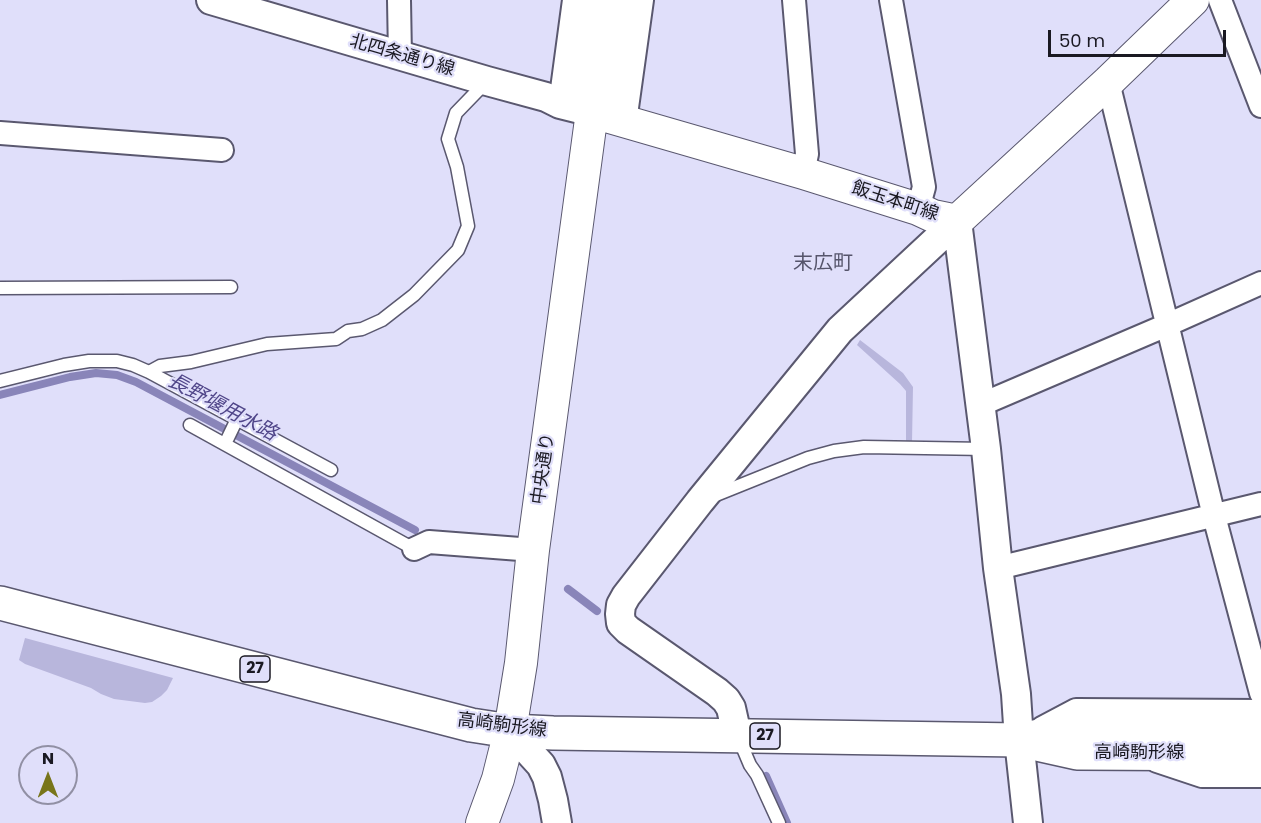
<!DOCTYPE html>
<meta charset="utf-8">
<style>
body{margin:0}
#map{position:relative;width:1261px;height:823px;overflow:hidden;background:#e0dffa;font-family:Poppins,sans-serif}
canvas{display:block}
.north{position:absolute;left:18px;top:745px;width:60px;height:60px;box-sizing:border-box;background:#e0dffa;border:2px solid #9190a4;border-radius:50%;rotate:0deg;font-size:16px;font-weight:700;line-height:24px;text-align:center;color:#1a1922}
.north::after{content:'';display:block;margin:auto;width:21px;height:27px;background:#78751a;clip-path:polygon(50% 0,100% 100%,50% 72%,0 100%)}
.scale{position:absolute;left:1048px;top:30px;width:178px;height:27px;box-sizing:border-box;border:3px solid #1a1922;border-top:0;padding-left:8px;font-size:18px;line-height:21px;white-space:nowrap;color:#1a1922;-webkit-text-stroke:4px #e0dffa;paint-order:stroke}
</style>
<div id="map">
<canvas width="1261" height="823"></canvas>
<div class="north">N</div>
<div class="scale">50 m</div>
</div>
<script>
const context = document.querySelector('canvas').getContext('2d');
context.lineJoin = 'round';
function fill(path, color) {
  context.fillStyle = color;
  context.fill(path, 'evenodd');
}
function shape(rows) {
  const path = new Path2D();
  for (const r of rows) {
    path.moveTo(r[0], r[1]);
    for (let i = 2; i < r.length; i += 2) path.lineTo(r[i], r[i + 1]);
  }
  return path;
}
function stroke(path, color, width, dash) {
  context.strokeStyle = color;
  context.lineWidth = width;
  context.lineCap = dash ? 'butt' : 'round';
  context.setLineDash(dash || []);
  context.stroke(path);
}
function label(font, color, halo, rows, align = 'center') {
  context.font = font + ' Poppins,"Noto Sans JP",sans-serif';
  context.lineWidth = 4.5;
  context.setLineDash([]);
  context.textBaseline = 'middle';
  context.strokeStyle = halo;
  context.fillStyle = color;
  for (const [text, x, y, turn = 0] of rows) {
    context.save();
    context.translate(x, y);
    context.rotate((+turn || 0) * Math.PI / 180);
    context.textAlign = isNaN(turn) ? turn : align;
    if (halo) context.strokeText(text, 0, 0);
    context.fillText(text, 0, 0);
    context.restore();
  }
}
fill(shape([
 [860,340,903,373,913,387,912,442,906,443,906,391,900,384,857,345],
 [25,638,173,678,167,690,161,696,152,702,145,703,114,699,101,694,91,688,25,664,19,660]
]), '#b8b6dc');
stroke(shape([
 [0,395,70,377,96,373,117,375,136,382,415,530],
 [568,589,597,611],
 [766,776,787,823]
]), '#8985b9', 8);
const service = shape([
 [0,288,231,287],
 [149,372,160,366,191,362,267,344,336,339,348,331,362,329,382,320,414,295,458,250,468,226,457,167,448,139,456,113,487,81],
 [0,381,64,365,89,361,117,361,133,365,149,372,331,470],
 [190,425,414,549],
 [225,444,237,419],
 [711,497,808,458,834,451,864,447,986,449],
 [739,739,750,765,757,775,779,823]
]);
const minor = shape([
 [399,0,400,56],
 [794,0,807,154,803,173],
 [891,0,924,187,918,209],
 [1220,0,1261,106],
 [1108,82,1214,516,1261,693],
 [560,104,574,0],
 [625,122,642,0],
 [0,133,222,150],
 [980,405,1167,325,1261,283],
 [414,549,429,542,533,550],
 [998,568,1261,504],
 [1042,728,1076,710,1261,711],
 [1157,761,1202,776,1261,776]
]);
const tertiary = shape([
 [211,0,487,81,546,97,560,104,592,112],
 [592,112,609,98,621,0],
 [592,112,584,90,596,0],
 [957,221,986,449,998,568,1016,694,1019,740,1028,823],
 [510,731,541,765,547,777,553,800,557,823],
 [737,735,731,708,726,700,717,692,628,630,621,623,620,614,621,605,626,596,700,501,840,330,957,221]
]);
const secondary = shape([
 [482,823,498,779,510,731,521,663,533,550,592,112,803,173,918,209,933,216,957,221,1108,82,1193,0]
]);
const primary = shape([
 [0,603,471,725,510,731,553,733,1019,740,1076,729,1261,730],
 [1032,743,1077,753,1261,754]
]);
stroke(service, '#5a586f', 15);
stroke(minor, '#5a586f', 26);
stroke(tertiary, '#5a586f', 32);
stroke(secondary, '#5a586f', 34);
stroke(primary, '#5a586f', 36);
stroke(service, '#fff', 12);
stroke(minor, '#fff', 22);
stroke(tertiary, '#fff', 28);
stroke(secondary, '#fff', 32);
stroke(primary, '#fff', 33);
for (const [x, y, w] of [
 [255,669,30],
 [765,736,30]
]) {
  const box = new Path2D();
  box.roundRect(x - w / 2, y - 13, w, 26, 4.5);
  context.fillStyle = '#e0dffa';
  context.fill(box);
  stroke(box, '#1a1922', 1.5);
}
label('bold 16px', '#1a1922', null, [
 ["27",255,669],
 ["27",765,736]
]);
label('18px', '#1a1922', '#e0dffa', [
 ["北四条通り線",402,56,16],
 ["飯玉本町線",895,202,18],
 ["中央通り",544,469,-82],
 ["高崎駒形線",502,726,7],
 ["高崎駒形線",1139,753]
]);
label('20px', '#56556b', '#e0dffa', [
 ["末広町",823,264]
]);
label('italic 20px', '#504689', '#e0dffa', [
 ["長野堰用水路",222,408,28]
]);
</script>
